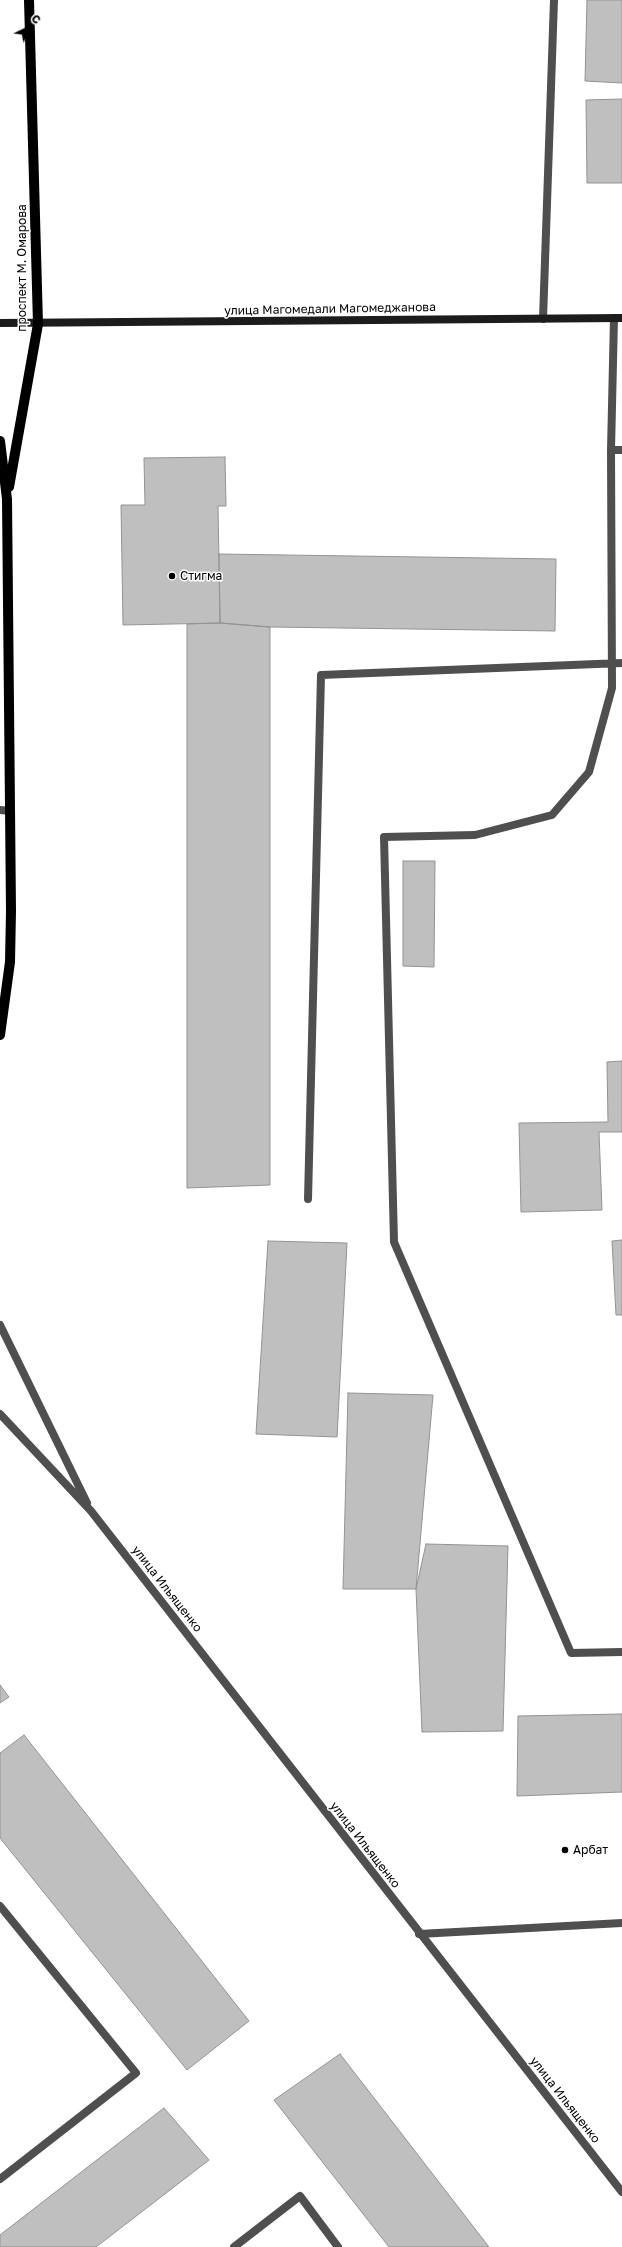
<!DOCTYPE html>
<meta charset="utf-8">
<style>
body{margin:0}
#map{position:relative;width:622px;height:2247px;overflow:hidden;background:#fff;font-family:"Golos Text",sans-serif}
canvas{display:block}
.north{position:absolute;left:8px;top:8px;width:40px;height:40px;-webkit-text-stroke:3px #fff;paint-order:stroke;rotate:43deg;font-size:11px;font-weight:700;line-height:16px;text-align:center;color:#000}
.north::after{content:'';display:block;margin:auto;width:14px;height:18px;background:#000;clip-path:polygon(50% 0,100% 100%,50% 72%,0 100%)}
</style>
<div id="map">
<canvas width="622" height="2247"></canvas>
<div class="north">С</div>
</div>
<script>
const context = document.querySelector('canvas').getContext('2d');
context.lineJoin = 'round';
function fill(path, color) {
  context.fillStyle = color;
  context.fill(path, 'evenodd');
}
function shape(rows) {
  const path = new Path2D();
  for (const r of rows) {
    path.moveTo(r[0], r[1]);
    for (let i = 2; i < r.length; i += 2) path.lineTo(r[i], r[i + 1]);
  }
  return path;
}
function stroke(path, color, width, dash) {
  context.strokeStyle = color;
  context.lineWidth = width;
  context.lineCap = dash ? 'butt' : 'round';
  context.setLineDash(dash || []);
  context.stroke(path);
}
function label(font, color, halo, rows, align = 'center') {
  context.font = font + ' "Golos Text",sans-serif';
  context.lineWidth = 3;
  context.setLineDash([]);
  context.textBaseline = 'middle';
  context.strokeStyle = halo;
  context.fillStyle = color;
  for (const [text, x, y, turn = 0] of rows) {
    context.save();
    context.translate(x, y);
    context.rotate((+turn || 0) * Math.PI / 180);
    context.textAlign = isNaN(turn) ? turn : align;
    if (halo) context.strokeText(text, 0, 0);
    context.fillText(text, 0, 0);
    context.restore();
  }
}
const building = shape([
 [587,0,622,0,622,83,585,81,587,0],
 [622,99,622,183,587,183,586,100,622,99],
 [225,457,226,506,218,506,220,623,123,625,121,505,145,505,144,458,225,457],
 [219,554,556,559,555,631,270,627,220,623,219,554],
 [220,623,270,627,270,1185,187,1188,187,624,220,623],
 [403,861,435,861,434,967,403,966,403,861],
 [622,1061,622,1132,599,1132,602,1210,521,1212,519,1123,608,1122,607,1062,622,1061],
 [622,1240,622,1315,616,1315,612,1241,622,1240],
 [268,1241,347,1243,337,1437,256,1434,268,1241],
 [348,1393,433,1395,416,1589,343,1589,348,1393],
 [426,1544,508,1546,503,1731,422,1732,416,1589,426,1544],
 [0,1685,9,1697,0,1703,0,1685],
 [622,1714,622,1792,517,1796,518,1716,622,1714],
 [24,1735,249,2021,187,2070,0,1838,0,1753,24,1735],
 [340,2054,489,2247,389,2247,274,2100,340,2054],
 [164,2108,209,2160,96,2247,0,2247,0,2235,164,2108]
]);
fill(building, '#bfbfbf');
stroke(building, '#939393', 1);
stroke(shape([
 [614,318,611,450,612,688,589,772,552,815,475,835,384,837,394,1242,571,1653,622,1652],
 [543,319,554,0],
 [611,450,622,450],
 [0,810,10,811],
 [308,1199,321,675,622,663],
 [0,1906,136,2073,0,2179],
 [419,1934,622,1923],
 [234,2247,300,2196,338,2247]
]), '#4f4f4f', 8);
stroke(shape([
 [0,1325,87,1503],
 [0,1414,91,1511,622,2192]
]), '#4f4f4f', 8);
stroke(shape([
 [0,323,622,318]
]), '#1c1c1c', 8);
stroke(shape([
 [0,441,7,499,11,911,10,962,0,1035],
 [9,487,38,324,29,0]
]), '#000', 10);
for (const [x, y, r, color] of [
 [172,576,4,"#000"],
 [565,1850,4,"#000"]
]) {
  const dot = new Path2D();
  dot.arc(x, y, r, 0, 2 * Math.PI);
  context.fillStyle = color;
  context.fill(dot);
  stroke(dot, '#fff', 1.5);
}
label('12px', '#000', '#fff', [
 ["проспект М. Омарова",22,268,-90],
 ["улица Магомедали Магомеджанова",330,309,-1],
 ["улица Ильященко",167,1589,52],
 ["улица Ильященко",365,1845,52],
 ["улица Ильященко",565,2100,52]
]);
label('12px', '#000', '#fff', [
 ["Стигма",180,576],
 ["Арбат",573,1850]
], 'left');
</script>
